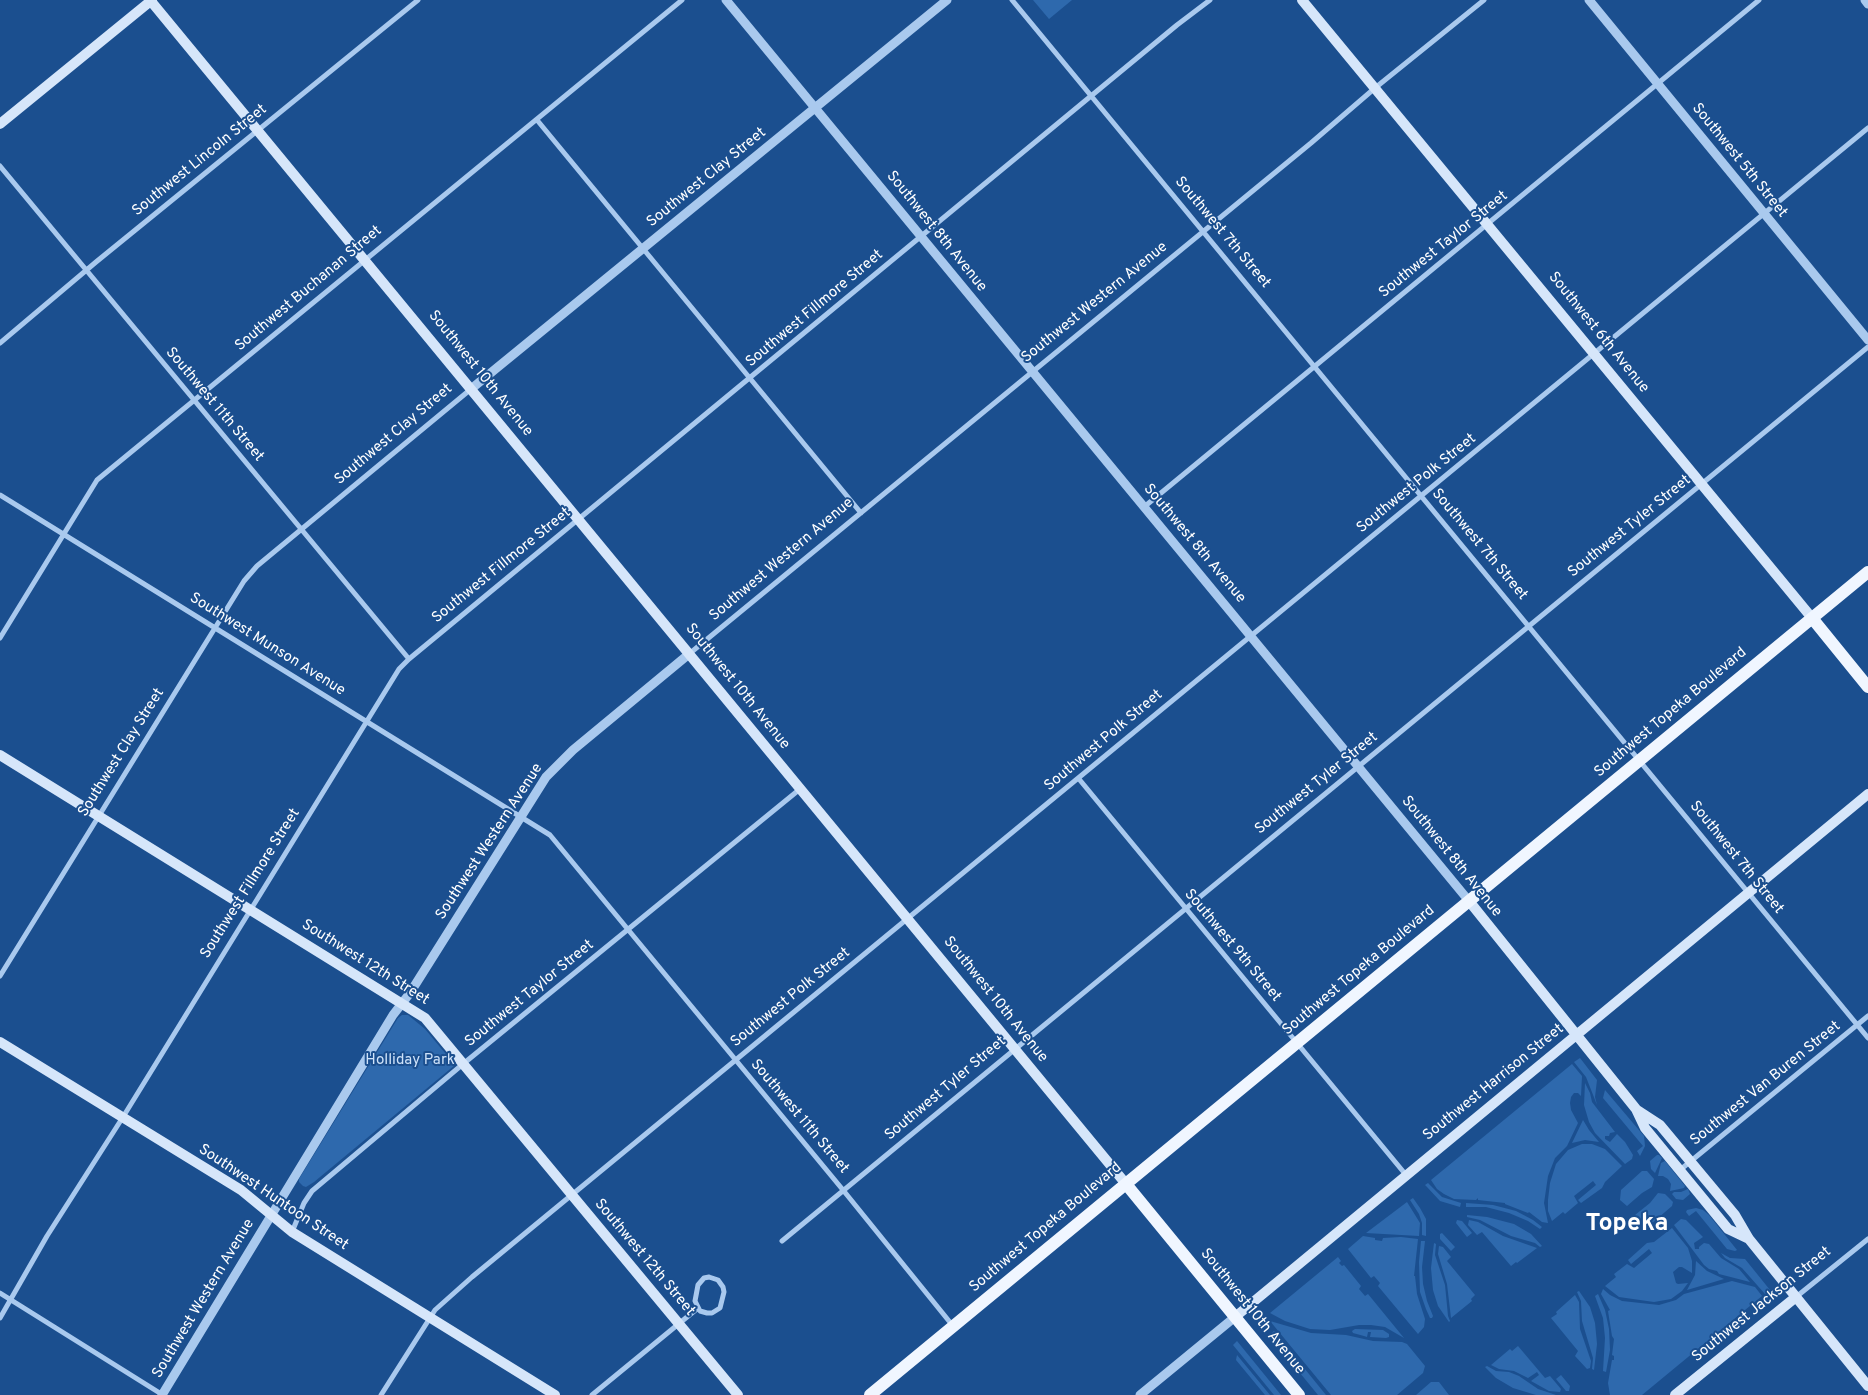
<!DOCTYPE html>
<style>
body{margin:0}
canvas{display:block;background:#1b4f8f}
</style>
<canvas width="1868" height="1395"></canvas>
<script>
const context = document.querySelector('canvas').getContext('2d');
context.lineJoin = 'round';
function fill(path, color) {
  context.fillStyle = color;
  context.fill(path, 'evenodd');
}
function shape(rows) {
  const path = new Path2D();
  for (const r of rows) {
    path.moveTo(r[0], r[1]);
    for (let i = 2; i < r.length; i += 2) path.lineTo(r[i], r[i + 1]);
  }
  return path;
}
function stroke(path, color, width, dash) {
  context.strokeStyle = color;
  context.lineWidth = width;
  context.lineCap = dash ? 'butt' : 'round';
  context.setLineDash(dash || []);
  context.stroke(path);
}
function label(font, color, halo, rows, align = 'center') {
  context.font = font + ' Overpass,sans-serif';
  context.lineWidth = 4;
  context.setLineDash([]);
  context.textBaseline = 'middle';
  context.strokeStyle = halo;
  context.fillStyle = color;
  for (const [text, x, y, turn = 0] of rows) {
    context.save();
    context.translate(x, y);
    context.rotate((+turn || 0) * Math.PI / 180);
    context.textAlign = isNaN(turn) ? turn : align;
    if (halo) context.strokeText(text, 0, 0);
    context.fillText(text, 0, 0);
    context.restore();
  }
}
fill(shape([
 [1033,0,1072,0,1049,19],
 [402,1015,408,1015,425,1029,455,1065,314,1182,306,1187,303,1186,299,1182,299,1179,398,1018],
 [1580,1058,1597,1080,1595,1097,1597,1105,1586,1077,1574,1062],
 [1572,1064,1582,1076,1581,1096,1578,1093,1574,1093,1571,1097,1570,1103,1571,1110,1578,1123,1567,1146,1555,1158,1548,1176,1544,1203,1548,1223,1542,1222,1529,1212,1528,1213,1505,1204,1505,1203,1478,1200,1478,1198,1476,1200,1454,1199,1444,1194,1437,1189,1431,1180],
 [1585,1083,1590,1093,1592,1102,1615,1132,1610,1133,1609,1136,1605,1136,1605,1139,1610,1142,1617,1134,1625,1142,1633,1155,1632,1159,1625,1164,1595,1133,1589,1122,1584,1105],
 [1605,1090,1644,1136,1645,1146,1640,1156,1637,1151,1643,1146,1603,1098],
 [1583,1120,1589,1130,1599,1142,1585,1140,1572,1143],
 [1582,1144,1592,1144,1605,1149,1622,1166,1605,1182,1602,1188,1581,1203,1578,1200,1596,1185,1593,1181,1574,1196,1578,1203,1565,1214,1563,1212,1552,1221,1548,1211,1548,1200,1550,1183,1556,1164,1568,1150],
 [1657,1155,1659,1155,1662,1158,1655,1173,1651,1169,1650,1161],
 [1665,1161,1685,1186,1684,1188,1670,1191,1671,1184,1668,1179,1663,1176,1658,1176,1661,1163],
 [1642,1171,1647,1171,1654,1179,1652,1187,1642,1193,1627,1206,1620,1200,1621,1190],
 [1428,1183,1442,1197,1461,1203,1460,1207,1440,1201,1427,1187,1425,1185],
 [1688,1189,1690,1194,1683,1200,1676,1199,1672,1194,1674,1192,1681,1192],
 [1658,1193,1665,1194,1673,1202,1672,1206,1651,1224,1640,1223,1635,1215,1650,1203],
 [1413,1198,1420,1208,1426,1219,1426,1236,1422,1235,1422,1223,1419,1214,1410,1200],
 [1407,1202,1420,1223,1419,1236,1366,1233],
 [1466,1203,1493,1205,1516,1211,1533,1220,1542,1227,1540,1229,1528,1221,1509,1213,1486,1207,1466,1207],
 [1696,1208,1703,1210,1709,1215,1737,1250,1735,1251,1727,1249,1696,1211,1689,1216,1686,1212,1687,1210],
 [1467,1215,1487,1217,1514,1224,1531,1234,1542,1246,1540,1247,1535,1243,1511,1236,1480,1220,1467,1217],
 [1681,1219,1686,1220,1703,1237,1694,1243,1695,1249,1699,1249,1699,1247,1704,1243,1709,1244,1721,1258,1739,1269,1750,1282,1719,1274,1717,1271,1709,1269,1704,1265,1674,1225],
 [1457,1220,1462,1221,1472,1233,1467,1237,1456,1223],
 [1469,1220,1478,1222,1503,1236,1537,1248,1517,1263,1516,1262,1511,1266,1482,1232,1477,1235,1468,1225],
 [1672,1228,1688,1248,1692,1261,1692,1273,1682,1267,1679,1267,1673,1272,1676,1283,1678,1284,1688,1283,1682,1291,1671,1299,1654,1302,1619,1297,1605,1286,1616,1277,1614,1274,1627,1264,1634,1268,1652,1253,1649,1249,1631,1264,1628,1260,1647,1243,1654,1242],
 [1442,1233,1455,1247,1451,1251,1440,1239,1440,1234],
 [1363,1236,1375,1238,1375,1240,1382,1241,1383,1238,1401,1237,1418,1239,1414,1276,1415,1276,1417,1294,1425,1319,1424,1327,1418,1334,1378,1286,1380,1283,1374,1276,1371,1278,1348,1249],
 [1421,1241,1425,1241,1422,1267,1423,1284,1427,1301,1433,1316,1432,1318,1430,1318,1426,1309,1420,1292,1419,1262],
 [1434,1243,1436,1244,1435,1255,1445,1285,1448,1316,1450,1321,1449,1322,1438,1306,1433,1290,1431,1268],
 [1439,1246,1443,1247,1451,1257,1447,1261,1475,1295,1471,1299,1472,1301,1451,1318,1447,1284,1438,1254],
 [1721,1253,1730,1258,1745,1259,1770,1290,1765,1294,1742,1268,1725,1258],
 [1338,1257,1341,1261,1339,1263,1342,1266,1344,1265,1361,1286,1359,1289,1365,1296,1368,1294,1404,1338,1385,1327,1371,1325,1359,1325,1330,1330,1310,1329,1285,1321,1270,1313],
 [1696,1261,1707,1271,1724,1279,1687,1290,1695,1275],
 [1732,1281,1755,1287,1762,1296,1642,1395,1610,1395,1608,1383,1612,1360,1614,1360,1614,1356,1612,1355,1614,1339,1612,1336,1608,1311,1610,1310,1601,1294,1603,1289,1610,1295,1622,1301,1659,1305,1676,1300,1684,1294],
 [1579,1291,1590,1307,1595,1323,1597,1344,1594,1370,1592,1369,1593,1358,1582,1321,1581,1301,1577,1292],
 [1598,1294,1605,1310,1609,1329,1610,1350,1606,1372,1603,1371,1605,1338,1603,1318,1595,1296],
 [1575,1295,1579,1302,1580,1329,1591,1361,1590,1368,1587,1369,1575,1356,1578,1351,1551,1318,1557,1314,1556,1312],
 [1270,1321,1311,1333,1346,1335,1373,1341,1402,1342,1407,1344,1425,1366,1423,1373,1397,1395,1331,1395],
 [1355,1329,1383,1330,1389,1334,1389,1337,1386,1338,1370,1337,1371,1332,1368,1332,1367,1337,1364,1336,1353,1333,1352,1331],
 [1274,1331,1326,1395,1318,1395,1269,1335],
 [1237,1341,1281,1395,1274,1395,1233,1345],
 [1518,1346,1545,1378,1550,1376,1561,1389,1560,1392,1549,1391,1531,1381,1539,1375,1537,1372,1528,1378,1514,1371,1499,1369,1491,1365,1510,1349,1512,1351],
 [1237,1355,1270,1395,1265,1395,1236,1360],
 [1487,1366,1496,1371,1509,1372,1519,1376,1538,1389,1556,1395,1536,1395,1513,1388,1496,1378,1485,1367],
 [1561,1375,1570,1386,1569,1391,1566,1391,1556,1379],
 [1431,1382,1439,1382,1449,1395,1416,1395]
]), '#2e69ad');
stroke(shape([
 [1012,0,1868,1038],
 [537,120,861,513],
 [0,166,409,659],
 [0,343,96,262,418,0],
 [0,495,550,835,843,1190,953,1326],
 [1144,507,1759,0],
 [0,638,97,480,682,0],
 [689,654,1311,143,1375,88,1484,0],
 [1079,779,1406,1175],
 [0,976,244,581,257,566,471,389],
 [1680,1170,1868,1016],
 [292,1232,304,1203,312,1191,463,1064,800,789],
 [782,1241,1868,347],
 [709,1277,718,1280,723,1287,724,1292,720,1308,712,1313,707,1313,700,1311,695,1301,698,1285,704,1278,709,1277],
 [0,1293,163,1395],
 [1796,1297,1868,1239],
 [0,1318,47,1236,123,1117,399,669,409,659,1177,25,1210,0],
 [381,1395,435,1310,472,1277,1868,128],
 [592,1395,698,1308]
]), '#a9c9ee', 5);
stroke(shape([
 [726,0,1469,901],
 [1589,0,1868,340],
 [1865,0,1868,4],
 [471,389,947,0],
 [162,1395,393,1015,410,993,546,777,573,750,689,654],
 [1140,1395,1235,1317]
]), '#a9c9ee', 9);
stroke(shape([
 [150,0,1126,1184],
 [1302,0,1812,618],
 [0,124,152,0],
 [0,755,425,1018,738,1395],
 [1469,901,1636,1109,1645,1128,1728,1229,1749,1239],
 [0,1042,241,1190,292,1232,555,1395],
 [1637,1110,1660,1125,1735,1215,1749,1239,1868,1386],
 [1235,1317,1868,794],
 [1675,1395,1796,1297]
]), '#d6e6fa', 10);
stroke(shape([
 [1812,618,1868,687],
 [1126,1184,1299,1395],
 [870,1395,1868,572]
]), '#f0f6ff', 12);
label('15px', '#fff', '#1b4f8f', [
 ["Southwest Lincoln Street",200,161,-39],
 ["Southwest 5th Street",1739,161,51],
 ["Southwest Clay Street",707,178,-39],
 ["Southwest 8th Avenue",936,232,51],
 ["Southwest 7th Street",1222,233,50],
 ["Southwest Taylor Street",1444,245,-39],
 ["Southwest Buchanan Street",309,289,-40],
 ["Southwest Western Avenue",1095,303,-39],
 ["Southwest Fillmore Street",815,309,-40],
 ["Southwest 6th Avenue",1598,333,51],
 ["Southwest 10th Avenue",480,374,51],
 ["Southwest 11th Street",214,405,50],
 ["Southwest Clay Street",394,435,-40],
 ["Southwest Polk Street",1417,484,-39],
 ["Southwest Tyler Street",1630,527,-39],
 ["Southwest 8th Avenue",1194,544,50],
 ["Southwest 7th Street",1479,545,50],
 ["Southwest Western Avenue",782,560,-40],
 ["Southwest Fillmore Street",502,566,-39],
 ["Southwest Munson Avenue",267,645,32],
 ["Southwest 10th Avenue",737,687,51],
 ["Southwest Topeka Boulevard",1671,713,-40],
 ["Southwest Polk Street",1104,741,-40],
 ["Southwest Clay Street",122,753,-58],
 ["Southwest Tyler Street",1317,784,-39],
 ["Southwest Western Avenue",490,842,-57],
 ["Southwest 8th Avenue",1451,857,51],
 ["Southwest 7th Street",1736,858,51],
 ["Southwest Fillmore Street",251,884,-58],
 ["Southwest 9th Street",1232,946,50],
 ["Southwest 12th Street",365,963,32],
 ["Southwest Topeka Boulevard",1359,971,-40],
 ["Southwest Taylor Street",530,994,-39],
 ["Southwest Polk Street",791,998,-39],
 ["Southwest 10th Avenue",995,1000,51],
 ["Southwest Harrison Street",1494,1083,-39],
 ["Southwest Van Buren Street",1766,1084,-39],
 ["Southwest Tyler Street",946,1089,-40],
 ["Southwest 11th Street",799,1117,50],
 ["Southwest Huntoon Street",273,1198,34],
 ["Southwest Topeka Boulevard",1046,1228,-40],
 ["Southwest 12th Street",644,1258,50],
 ["Southwest Western Avenue",204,1299,-59],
 ["Southwest Jackson Street",1762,1305,-39],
 ["Southwest 10th Avenue",1252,1312,51]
]);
label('15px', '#cfe3fa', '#1b4f8f', [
 ["Holliday Park",410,1061]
]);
label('bold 25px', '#fff', '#1b4f8f', [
 ["Topeka",1627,1225]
]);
</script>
